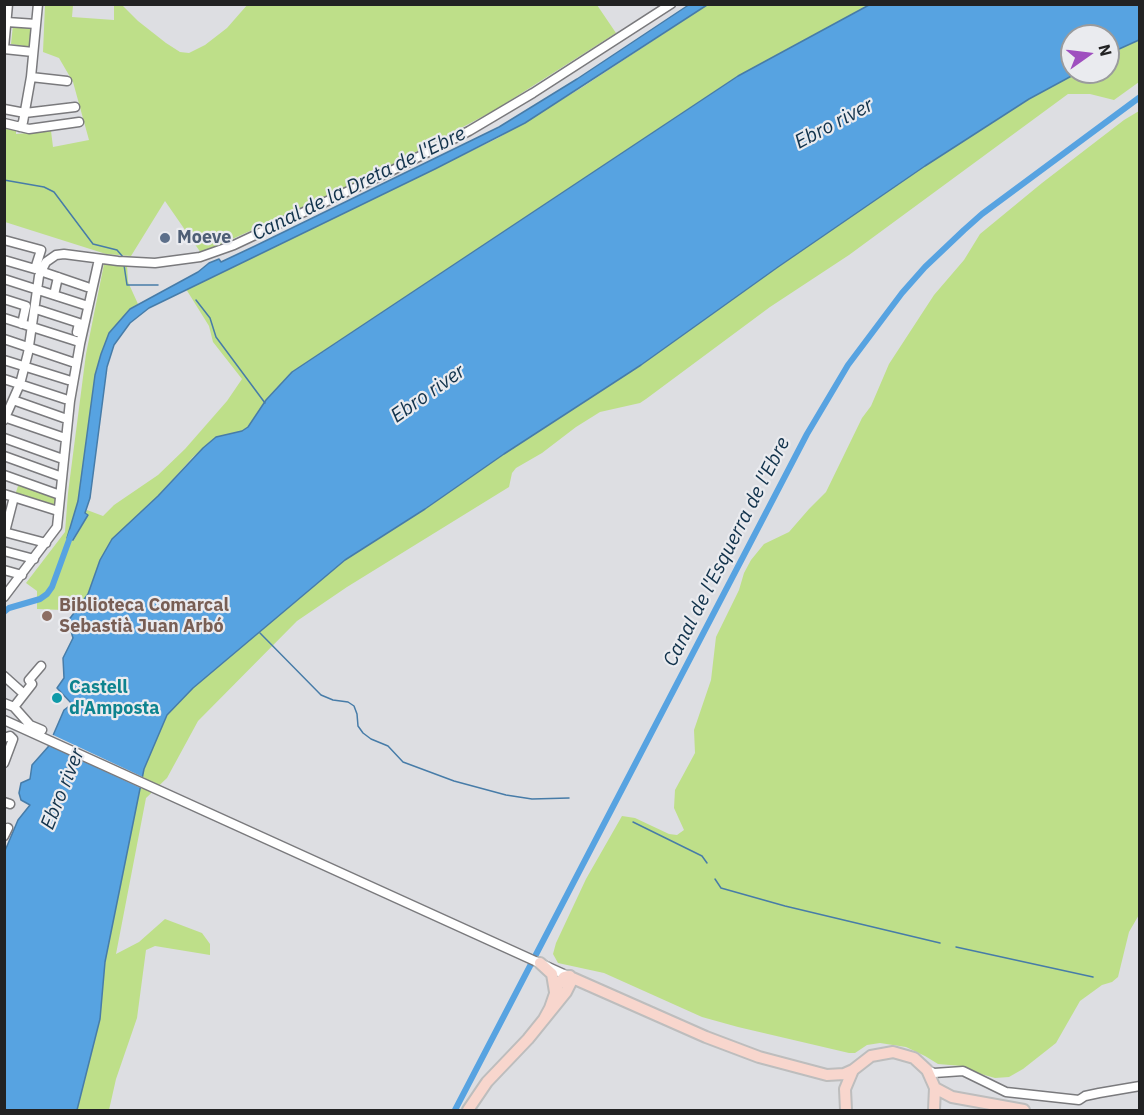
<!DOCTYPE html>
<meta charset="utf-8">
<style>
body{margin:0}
#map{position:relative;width:1144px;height:1115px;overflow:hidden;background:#dddee2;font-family:"IBM Plex Sans",sans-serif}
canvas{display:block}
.frame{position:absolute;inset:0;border:6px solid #222223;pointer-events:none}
.north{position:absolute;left:1060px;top:24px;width:60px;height:60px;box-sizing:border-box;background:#eaebef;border:2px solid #9a9b9d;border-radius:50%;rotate:76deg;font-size:16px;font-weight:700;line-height:24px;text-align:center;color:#222223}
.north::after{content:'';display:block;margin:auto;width:21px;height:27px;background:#9f4fbf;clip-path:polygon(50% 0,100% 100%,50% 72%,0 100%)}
</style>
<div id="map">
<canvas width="1144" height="1115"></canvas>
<div class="frame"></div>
<div class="north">N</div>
</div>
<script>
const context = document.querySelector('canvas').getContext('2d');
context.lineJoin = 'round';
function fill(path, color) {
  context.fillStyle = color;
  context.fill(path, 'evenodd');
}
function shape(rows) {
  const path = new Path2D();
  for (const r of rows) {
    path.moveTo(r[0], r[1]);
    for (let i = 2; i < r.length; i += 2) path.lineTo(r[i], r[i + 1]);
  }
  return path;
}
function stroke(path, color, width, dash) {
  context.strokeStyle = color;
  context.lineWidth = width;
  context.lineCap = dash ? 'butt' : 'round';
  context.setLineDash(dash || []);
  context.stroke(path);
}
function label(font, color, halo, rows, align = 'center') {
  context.font = font + ' "IBM Plex Sans",sans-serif';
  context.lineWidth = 4.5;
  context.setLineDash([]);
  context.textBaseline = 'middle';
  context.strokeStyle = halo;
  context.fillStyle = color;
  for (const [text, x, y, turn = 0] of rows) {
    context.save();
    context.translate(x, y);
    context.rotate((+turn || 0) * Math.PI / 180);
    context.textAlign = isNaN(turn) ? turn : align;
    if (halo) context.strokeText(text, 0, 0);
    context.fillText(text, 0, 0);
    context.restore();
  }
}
fill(shape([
 [248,4,597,5,616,33,495,110,357,183,201,253,165,201,131,256,106,254,5,222,4,129,16,130,16,134,51,131,53,147,89,140,73,82,59,58,43,52,45,5,73,5,72,17,114,20,114,5,122,5,138,21,166,43,180,52,189,53,205,45,227,28],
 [707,5,869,5,738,76,292,372,266,400,248,427,242,431,216,437,193,457,158,496,140,513,100,560,88,594,74,612,63,610,37,609,37,591,26,583,65,532,68,493,86,354,104,264,127,265,128,282,138,304,130,309,109,333,101,354,95,375,78,501,68,538,74,540,88,515,85,513,87,510,103,516,114,505,158,475,185,449,227,401,242,379,213,342,209,326,186,289,498,138,581,88],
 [13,25,33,26,31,47,11,44],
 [1139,40,1139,82,1114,100,1090,94,1068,94,849,255,770,307,646,399,640,403,600,412,576,427,542,453,516,468,512,473,509,487,347,587,297,621,198,721,167,778,146,798,116,954,139,942,165,919,202,933,210,944,210,955,155,946,146,950,137,1018,116,1079,109,1110,77,1110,100,1019,105,962,144,769,167,715,193,688,345,560,425,509,504,454,641,365,778,267,925,166,1029,99,1079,72,1108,72,1108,54],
 [1139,111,1140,913,1129,932,1118,977,1112,982,1102,985,1080,1001,1056,1043,1023,1069,1009,1077,995,1078,974,1072,962,1066,938,1064,925,1056,906,1047,880,1043,867,1045,855,1053,849,1053,738,1027,702,1017,604,973,558,963,553,954,556,943,586,879,622,816,635,818,669,834,677,835,684,830,674,808,675,790,695,753,694,730,711,680,716,637,739,590,744,573,751,560,764,544,789,532,809,509,826,492,862,418,871,406,889,364,934,295,964,260,980,234,1042,183,1124,120],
 [19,483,58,496,56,508,15,495]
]), '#bedf89');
const water = shape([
 [690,4,707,5,525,123,435,169,149,308,130,323,114,345,107,367,90,498,85,513,88,515,73,540,67,538,78,501,95,375,101,354,109,333,130,309,198,272,209,263,219,259,221,262,255,246,499,127,577,79,690,4],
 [869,5,1139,5,1139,40,1108,54,1108,36,1072,36,1072,72,1079,72,1029,99,925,166,778,267,641,365,504,454,425,509,345,560,193,688,167,715,144,769,105,962,100,1019,77,1110,5,1110,4,853,18,820,30,805,21,800,19,793,21,783,30,779,32,765,48,747,64,710,72,704,57,688,64,678,63,658,73,638,68,621,88,594,100,560,112,539,158,496,203,448,216,437,242,431,248,427,266,400,292,372,738,76,869,5]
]);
fill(water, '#57a3e1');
stroke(water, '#477ca8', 1.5);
fill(shape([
 [51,734,145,778,143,789,46,744]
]), '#dddee2');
stroke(shape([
 [4,180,44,187,54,192,93,244,117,250,123,257],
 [124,265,127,285,158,285],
 [196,300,210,318,216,337,265,403],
 [260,633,321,695,333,700,348,702,354,706,357,714,358,726,363,733,371,739,388,746,403,762,454,781,506,795,532,799,569,798],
 [633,822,702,856,707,863],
 [715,879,721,888,785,906,940,943],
 [956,947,1093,977]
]), '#477ca8', 1.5);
stroke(shape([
 [4,612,9,608,40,599,47,594,52,587,72,532],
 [455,1110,807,434,848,365,902,293,925,267,964,230,982,214,1140,97]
]), '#57a3e1', 6);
const minor = shape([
 [7,22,36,24],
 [4,48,8,4],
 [4,49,33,52],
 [31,77,67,81],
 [4,109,25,113,75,107],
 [4,123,29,129,79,122],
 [20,127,23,122,31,77,38,4],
 [4,240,41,250,35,269,4,260],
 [46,273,87,287],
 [4,279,88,306],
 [54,295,58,277],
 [4,299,26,306,22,324],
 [39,310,79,323,77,332],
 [4,318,76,341],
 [4,339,72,362],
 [4,360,68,380],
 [4,379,65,399],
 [13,400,64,418],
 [4,417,62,437],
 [4,420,20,384,28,353,39,276,46,262,56,255,64,254,118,261,155,263,200,257,234,245,391,171,469,131,533,93,671,4],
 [4,438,60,458],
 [4,456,62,477],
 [4,475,60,495],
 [4,494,58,511],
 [4,532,46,543],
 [5,532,14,497],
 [4,551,34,559],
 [4,570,22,575],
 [4,597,57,527,70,401,80,344,99,259],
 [4,676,24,694],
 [4,703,14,707,30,725,42,730],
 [14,707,32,684,29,680,41,666],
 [4,720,568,976],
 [4,738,10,736,13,739,4,763],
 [4,802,10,804],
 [4,836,8,828],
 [927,1070,934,1073,963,1071,1006,1092,1079,1100,1085,1096,1099,1093,1140,1086]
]);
const major = shape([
 [540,963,552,974,555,992],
 [544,1019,550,1008,558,985,564,977,568,976,706,1037,759,1057,827,1075,844,1074,853,1070],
 [935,1088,952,1097,1024,1110],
 [468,1110,487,1082,528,1039,566,992,571,982,570,976],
 [846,1110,845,1089,853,1070,871,1056,893,1052,914,1058,927,1070,935,1088,934,1110]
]);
stroke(minor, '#7a7a7d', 11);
stroke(major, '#bdbdbd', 14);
stroke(minor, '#fff', 8);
stroke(major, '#f8d6cd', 10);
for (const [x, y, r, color] of [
 [165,238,6,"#5c6f8a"],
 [47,616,6,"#8d6e63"],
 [57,698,6,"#0f9aa8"]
]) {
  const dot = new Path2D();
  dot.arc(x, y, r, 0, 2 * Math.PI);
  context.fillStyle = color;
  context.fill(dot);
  stroke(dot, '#eaebef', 2);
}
label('bold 18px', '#4e5e75', '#eaebef', [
 ["Moeve",177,238]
], 'left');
label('bold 18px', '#785e54', '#eaebef', [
 ["Biblioteca Comarcal",59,606],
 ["Sebastià Juan Arbó",59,627]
], 'left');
label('bold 18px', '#0d838f', '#eaebef', [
 ["Castell",69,688],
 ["d'Amposta",69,709]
], 'left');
label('italic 20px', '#11324b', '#eaebef', [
 ["Ebro river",834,124,-28],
 ["Canal de la Dreta de l'Ebre",359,184,-26],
 ["Ebro river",428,394,-35],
 ["Canal de l'Esquerra de l'Ebre",727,552,-63],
 ["Ebro river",63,789,-68]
]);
</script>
